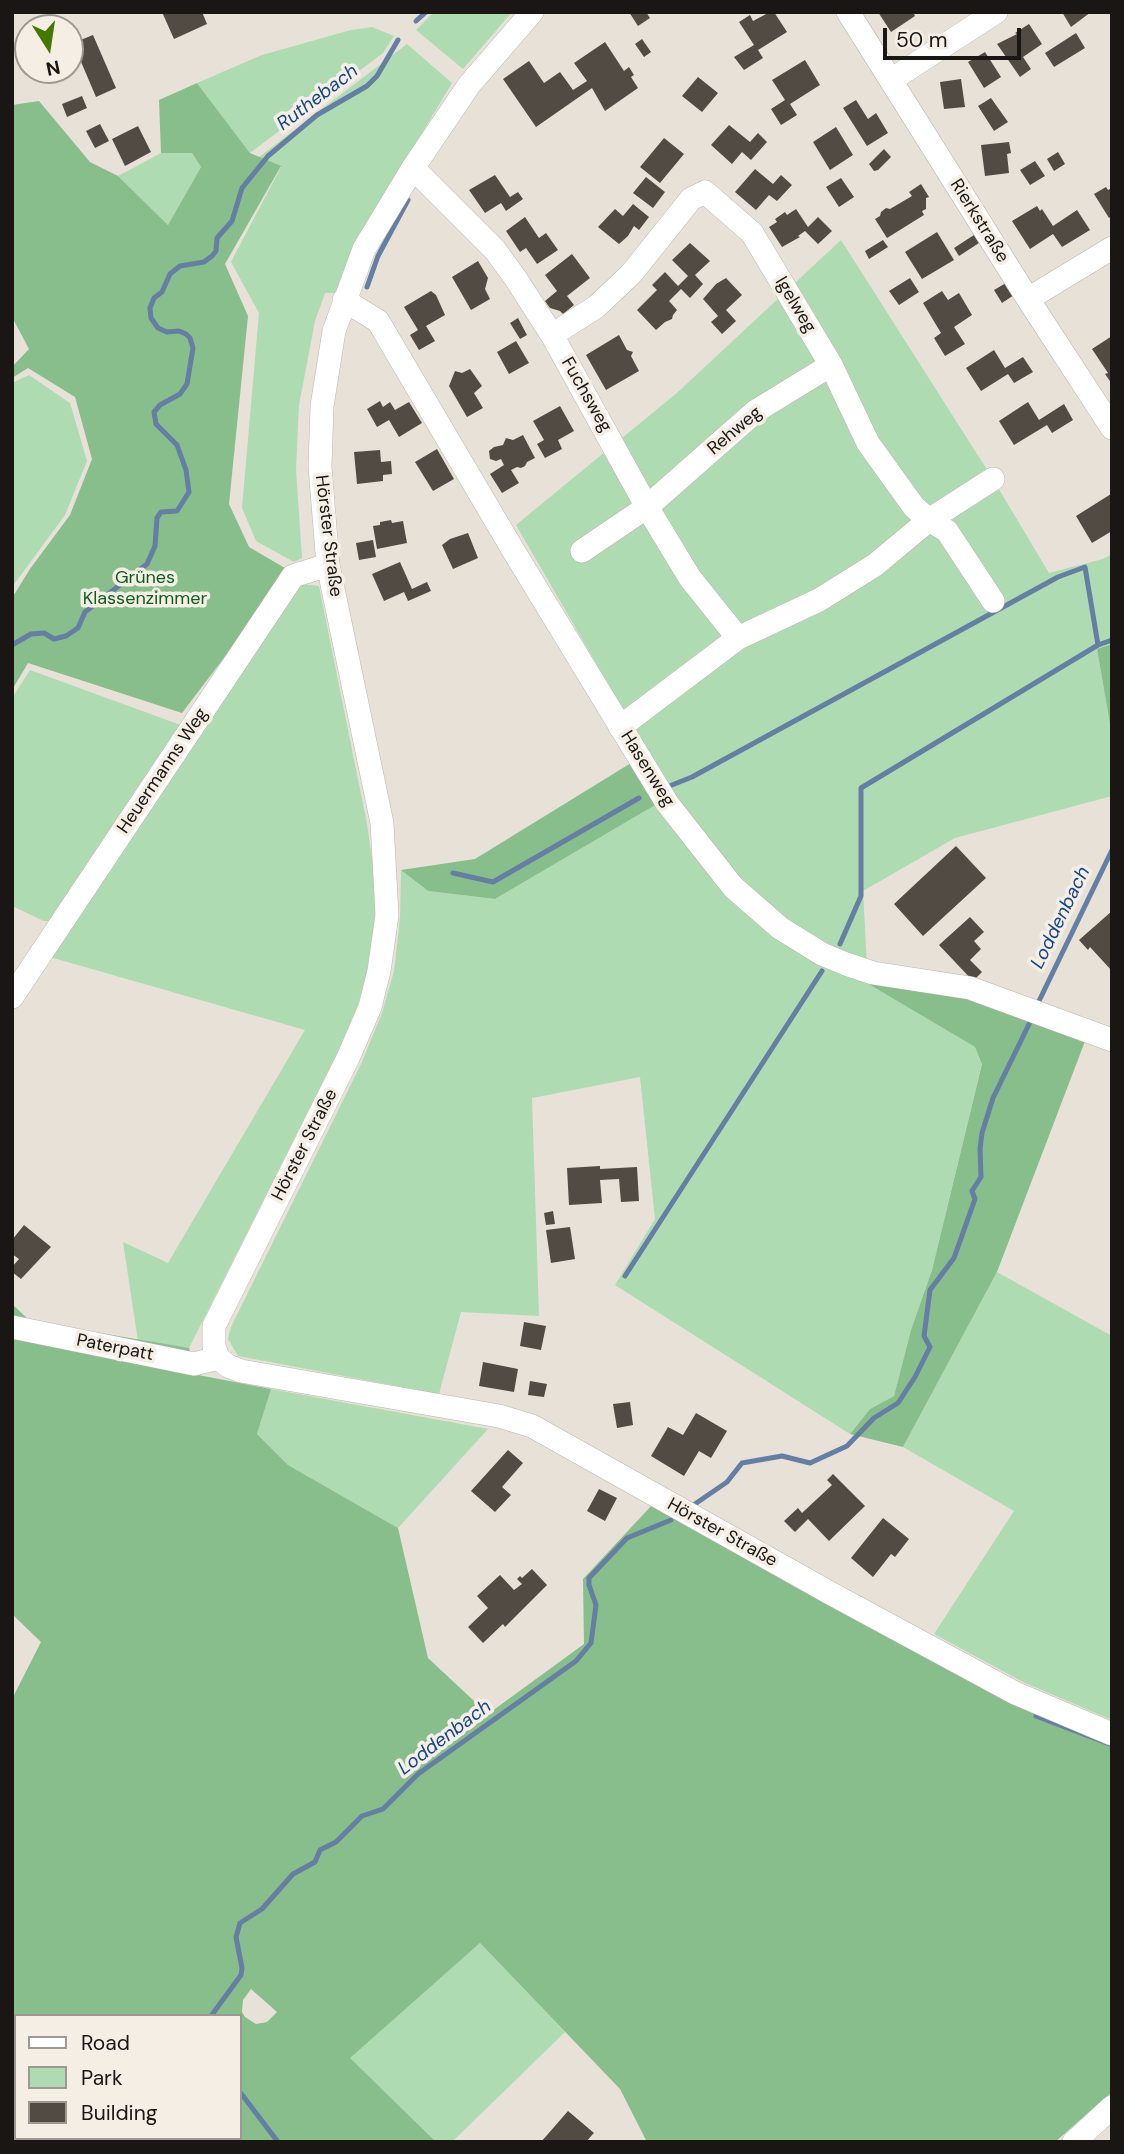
<!DOCTYPE html>
<meta charset="utf-8">
<style>
body{margin:0}
#map{position:relative;width:1124px;height:2154px;overflow:hidden;background:#e8e1d8;font-family:"DM Sans",sans-serif}
canvas{display:block}
.frame{position:absolute;inset:0;border:14px solid #191613;pointer-events:none}
.legend{position:absolute;left:14px;top:2014px;width:228px;height:126px;box-sizing:border-box;background:#f5eee5;border:2px solid #9d9891;margin:0;padding:9px 12px;list-style:none;font-size:21px;color:#191613}
.legend li{display:flex;align-items:center;gap:14px;height:35px}
.legend b{width:35px;border:2px solid #9d9891}
.north{position:absolute;left:14px;top:14px;width:70px;height:70px;box-sizing:border-box;background:#f5eee5;border:2px solid #9d9891;border-radius:50%;rotate:168deg;font-size:19px;font-weight:700;line-height:28px;text-align:center;color:#191613}
.north::after{content:'';display:block;margin:auto;width:24px;height:32px;background:#457801;clip-path:polygon(50% 0,100% 100%,50% 72%,0 100%)}
.scale{position:absolute;left:883px;top:28px;width:138px;height:32px;box-sizing:border-box;border:4px solid #191613;border-top:0;padding-left:9px;font-size:21px;line-height:24px;white-space:nowrap;color:#191613;-webkit-text-stroke:5px #f5eee5;paint-order:stroke}
</style>
<div id="map">
<canvas width="1124" height="2154"></canvas>
<div class="frame"></div>
<ul class="legend">
<li><b style="height:9px;background:#fff"></b>Road</li>
<li><b style="height:19px;background:#aedbb1"></b>Park</li>
<li><b style="height:19px;background:#524b44"></b>Building</li>
</ul>
<div class="north">N</div>
<div class="scale">50 m</div>
</div>
<script>
const context = document.querySelector('canvas').getContext('2d');
context.lineJoin = 'round';
function fill(path, color) {
  context.fillStyle = color;
  context.fill(path, 'evenodd');
}
function shape(rows) {
  const path = new Path2D();
  for (const r of rows) {
    path.moveTo(r[0], r[1]);
    for (let i = 2; i < r.length; i += 2) path.lineTo(r[i], r[i + 1]);
  }
  return path;
}
function stroke(path, color, width, dash) {
  context.strokeStyle = color;
  context.lineWidth = width;
  context.lineCap = dash ? 'butt' : 'round';
  context.setLineDash(dash || []);
  context.stroke(path);
}
function label(font, color, halo, rows, align = 'center') {
  context.font = font + ' "DM Sans",sans-serif';
  context.lineWidth = 7;
  context.setLineDash([]);
  context.textBaseline = 'middle';
  context.strokeStyle = halo;
  context.fillStyle = color;
  for (const [text, x, y, turn = 0] of rows) {
    context.save();
    context.translate(x, y);
    context.rotate((+turn || 0) * Math.PI / 180);
    context.textAlign = isNaN(turn) ? turn : align;
    if (halo) context.strokeText(text, 0, 0);
    context.fillText(text, 0, 0);
    context.restore();
  }
}
fill(shape([
 [434,12,512,12,463,69,416,30],
 [372,27,394,36,383,53,250,153,197,83,262,55,351,30],
 [407,44,452,83,353,248,336,293,325,293,315,321,299,405,296,469,302,558,294,562,256,541,242,508,259,313,231,262,281,167,259,157],
 [161,153,192,153,201,167,168,225,118,176],
 [841,240,991,476,1049,573,1103,559,1112,554,1112,644,1097,649,1112,736,1112,796,955,838,863,891,867,965,823,948,737,880,673,796,516,525,678,392],
 [29,375,70,403,87,461,65,515,12,587,12,383],
 [300,584,319,586,367,824,374,872,375,916,367,972,358,1004,338,1052,189,1348,138,1341,123,1242,168,1263,305,1030,50,957],
 [30,670,186,727,56,921,44,921,12,906,12,698],
 [657,804,727,892,865,982,975,1047,982,1063,932,1270,911,1330,894,1396,870,1409,850,1434,615,1285,655,1219,640,1077,532,1098,539,1316,461,1312,439,1394,238,1356,228,1339,231,1327,361,1064,382,1013,394,971,400,918,401,870,428,891,495,899],
 [997,1272,1112,1336,1112,1720,1023,1682,934,1634,1014,1511,903,1447],
 [271,1389,488,1429,398,1528,288,1465,257,1434],
 [480,1943,565,2032,452,2142,436,2142,349,2058]
]), '#aedbb1');
fill(shape([
 [197,83,250,153,281,166,225,264,248,316,229,504,249,547,290,571,182,713,28,663,12,690,12,598,30,569,70,515,92,459,75,397,28,368,12,378,12,367,29,349,12,317,12,105,39,101,90,162,118,176,168,225,201,167,192,153,161,153,159,100],
 [1112,644,1112,736,1097,649],
 [631,763,657,804,495,899,428,891,401,870,475,859],
 [865,982,968,994,1087,1036,997,1272,903,1447,850,1434,870,1409,894,1396,911,1330,932,1270,982,1064,975,1047],
 [12,1304,30,1321,189,1348,198,1375,271,1389,257,1434,288,1465,398,1528,428,1658,488,1714,584,1644,583,1579,653,1504,1112,1743,1112,2092,1055,2142,647,2142,620,2089,480,1943,350,2058,436,2142,12,2142,12,1699,41,1642,12,1614],
 [251,1989,277,2012,267,2022,256,2024,245,2017,242,2012,243,2000],
 [16,2016,240,2016,240,2138,16,2138]
]), '#87be8c');
stroke(shape([
 [416,21,426,12],
 [367,287,378,256,408,200],
 [12,645,31,634,44,633,54,639,66,636,78,628,85,612,147,564,155,546,157,518,161,512,177,511,189,492,186,470,177,445,156,424,154,412,160,405,180,394,187,384,193,348,190,338,186,334,179,331,167,332,158,328,151,318,150,308,154,298,162,292,170,274,180,266,204,262,212,256,216,251,217,238,232,221,242,188,268,156,317,115,367,86,377,76,398,40],
 [667,787,692,777,1058,577,1085,567,1098,645],
 [453,873,493,882,639,798],
 [840,944,861,896,861,788,1098,645,1112,640],
 [1039,1001,1112,850],
 [625,1276,822,971],
 [692,1506,727,1482,742,1463,782,1456,810,1463,847,1446,874,1418,898,1403,915,1377,930,1347,924,1336,930,1290,954,1258,975,1199,972,1191,981,1177,980,1149,982,1133,993,1098,1032,1018],
 [1036,1716,1112,1745],
 [211,2016,241,1975,242,1968,236,1937,240,1923,262,1909,293,1874,315,1862,320,1850,336,1842,362,1816,383,1809,418,1774,576,1661,591,1643,596,1605,589,1585,589,1578,627,1538,671,1520],
 [240,2092,278,2142],
 [133,2142,135,2138]
]), '#647ea4', 5);
fill(shape([
 [162,12,202,12,207,24,174,39],
 [629,12,646,12,650,18,638,26],
 [770,12,774,12,787,32,758,50,763,58,744,70,734,57,754,45,739,22,750,15,753,21],
 [878,12,913,12,915,16,891,32],
 [1062,12,1091,12,1071,27],
 [1029,24,1042,44,1023,57,1031,69,1020,77,997,44,1017,34,1015,33],
 [1076,33,1085,48,1054,67,1045,53],
 [93,35,116,88,96,97,73,43],
 [642,39,651,52,644,57,635,44],
 [605,42,624,71,629,67,634,75,631,77,638,88,605,111,592,88,536,127,503,79,529,61,544,83,560,72,573,90,587,81,574,63],
 [985,52,1001,77,984,88,968,62],
 [805,60,820,85,790,104,797,115,781,125,771,109,785,100,772,80],
 [698,77,718,93,702,112,682,96],
 [961,79,965,107,944,109,940,82],
 [82,96,87,108,67,117,62,104],
 [991,98,1008,122,994,131,978,106],
 [856,100,868,119,876,113,888,133,867,146,843,108],
 [100,124,109,141,95,148,86,131],
 [729,125,750,142,758,133,767,142,751,160,742,152,732,164,711,145],
 [138,126,151,152,125,166,112,139],
 [836,127,853,155,830,170,813,142],
 [664,138,684,154,660,183,640,167],
 [1009,142,1011,153,1007,154,1009,173,985,176,981,145],
 [884,149,891,157,878,170,874,171,869,164],
 [1058,152,1065,164,1054,171,1047,159],
 [1035,161,1045,176,1030,185,1020,170],
 [755,169,773,184,781,175,792,185,777,201,769,195,756,210,735,192],
 [495,175,510,197,518,192,523,199,506,211,501,203,485,213,469,190],
 [646,177,665,192,653,208,633,193],
 [841,178,854,197,839,207,826,187],
 [921,184,929,197,926,198,926,209,922,211,924,215,887,238,875,219,880,216,881,212,886,208,890,209,912,196,909,192],
 [1106,187,1108,190,1112,188,1112,216,1109,218,1094,194],
 [633,204,649,217,639,230,634,226,628,236,619,244,598,227,615,209,623,216],
 [1037,206,1040,211,1042,209,1053,226,1077,210,1090,230,1062,247,1053,234,1030,249,1012,221],
 [796,209,808,227,818,217,832,231,818,244,805,231,798,236,800,237,782,247,769,227,777,222,775,219,785,212,787,215],
 [525,217,539,238,546,233,558,250,537,264,526,248,520,252,506,231],
 [937,232,954,260,922,279,905,252],
 [974,235,979,243,959,256,954,248],
 [883,240,888,247,869,259,865,251],
 [690,243,710,261,695,275,703,284,690,298,681,289,669,301,677,310,673,315,672,319,665,322,656,330,637,310,657,290,652,285,665,272,678,286,688,276,672,260],
 [572,254,590,278,567,296,574,305,563,314,560,311,550,308,545,301,557,291,545,275],
 [478,261,488,278,485,289,490,299,471,310,452,277],
 [726,278,742,295,726,310,736,321,722,334,711,322,718,316,703,299,716,284],
 [910,278,919,292,899,305,889,291],
 [1006,283,1014,295,1002,303,994,290],
 [431,291,436,295,445,315,426,326,435,341,419,350,410,335,418,330,404,307],
 [942,291,948,300,959,293,972,315,954,327,965,344,945,356,934,338,941,333,923,303],
 [518,318,527,335,520,339,510,323],
 [619,335,627,350,633,352,631,356,639,371,606,390,586,355],
 [1112,336,1112,384,1105,374,1108,373,1092,349],
 [516,341,529,363,509,374,497,352],
 [994,350,1005,368,1023,357,1033,372,1014,383,1008,374,981,391,966,368],
 [470,369,482,386,474,393,483,408,467,417,449,386,455,371,462,373],
 [380,401,383,407,390,402,395,410,409,402,422,423,399,437,389,420,377,427,367,409],
 [1028,402,1039,420,1064,404,1073,420,1052,433,1047,425,1014,445,999,421],
 [560,406,574,431,558,440,562,449,545,458,537,444,544,440,533,421],
 [523,435,535,458,527,462,525,466,521,468,517,467,511,470,519,483,502,493,490,474,504,465,501,459,496,461,490,459,489,451,494,447,503,445,506,438,513,440],
 [437,449,454,479,433,491,415,462],
 [380,450,381,462,391,461,392,474,383,475,383,481,357,484,354,452],
 [1111,494,1112,531,1092,543,1076,516],
 [391,520,392,523,403,521,407,543,377,549,373,526,380,525,380,522],
 [468,533,478,558,453,569,442,545,450,539],
 [373,540,376,557,359,560,356,543],
 [400,562,412,589,427,582,431,591,408,601,404,592,384,601,372,574],
 [956,846,986,878,923,936,894,904],
 [1112,911,1112,971,1090,947,1088,950,1079,940],
 [970,917,984,932,974,941,981,949,970,960,982,972,973,981,939,945],
 [600,1166,600,1169,637,1167,639,1201,621,1202,619,1179,600,1180,602,1203,569,1205,567,1168],
 [553,1211,555,1224,546,1225,544,1213],
 [24,1225,51,1247,21,1279,12,1272,12,1267,19,1259,12,1254,12,1240],
 [570,1227,575,1259,551,1263,546,1230],
 [524,1322,546,1326,541,1350,520,1346],
 [483,1362,518,1369,514,1392,479,1386],
 [530,1381,547,1384,544,1397,528,1395],
 [630,1402,633,1425,617,1428,613,1404],
 [696,1413,727,1431,711,1458,699,1451,684,1476,651,1456,668,1427,683,1435],
 [508,1450,523,1463,502,1487,511,1495,495,1512,471,1491],
 [833,1474,865,1506,829,1541,808,1519,795,1532,784,1521,798,1508,802,1513,832,1485,827,1480],
 [599,1489,617,1498,605,1521,587,1511],
 [883,1518,909,1539,895,1557,891,1554,873,1577,851,1558],
 [532,1569,547,1585,505,1627,503,1624,483,1643,468,1627,488,1608,477,1596,500,1575,514,1590,522,1584,517,1579,520,1576,522,1578],
 [568,2111,594,2133,592,2135,586,2142,541,2142]
]), '#524b44');
const minor = shape([
 [532,12,469,85,413,168,364,249,334,331,322,406,320,467,328,565,382,823,387,915,379,971,370,1007,348,1058,214,1326,214,1346,218,1358,228,1366,241,1371,499,1416,532,1426,830,1593,1015,1693,1112,1734],
 [848,12,1028,299,1112,428],
 [891,80,996,12],
 [413,168,495,250,516,279,552,335,647,507,690,578,738,638],
 [1028,299,1112,248],
 [344,300,378,321,513,550,667,803,733,887,780,928,822,954,846,964,873,973,970,988,1112,1040],
 [552,335,596,307,631,274,691,199,705,192,752,233,831,365,868,443,914,507,929,520,947,531,993,601],
 [582,551,647,507,756,411,831,365],
 [620,727,738,638,819,600,875,565,929,520,993,479],
 [12,997,293,576,328,565],
 [12,1327,194,1364,218,1358],
 [1074,2142,1112,2107]
]);
stroke(minor, '#bcb6ad', 24);
stroke(minor, '#fff', 23);
label('18px', '#191613', '#f5eee5', [
 ["Rierkstraße",979,221,58],
 ["Igelweg",795,305,59],
 ["Fuchsweg",586,395,60],
 ["Rehweg",735,431,-40],
 ["Hörster Straße",328,536,83],
 ["Hasenweg",647,769,58],
 ["Heuermanns Weg",163,771,-56],
 ["Hörster Straße",305,1145,-63],
 ["Paterpatt",115,1348,11],
 ["Hörster Straße",722,1533,29]
]);
label('18px', '#0a5e20', '#f5eee5', [
 ["Grünes",145,578],
 ["Klassenzimmer",145,599]
]);
label('italic 19px', '#164688', '#f5eee5', [
 ["Ruthebach",318,98,-37],
 ["Loddenbach",1061,918,-64],
 ["Loddenbach",445,1738,-37]
]);
</script>
